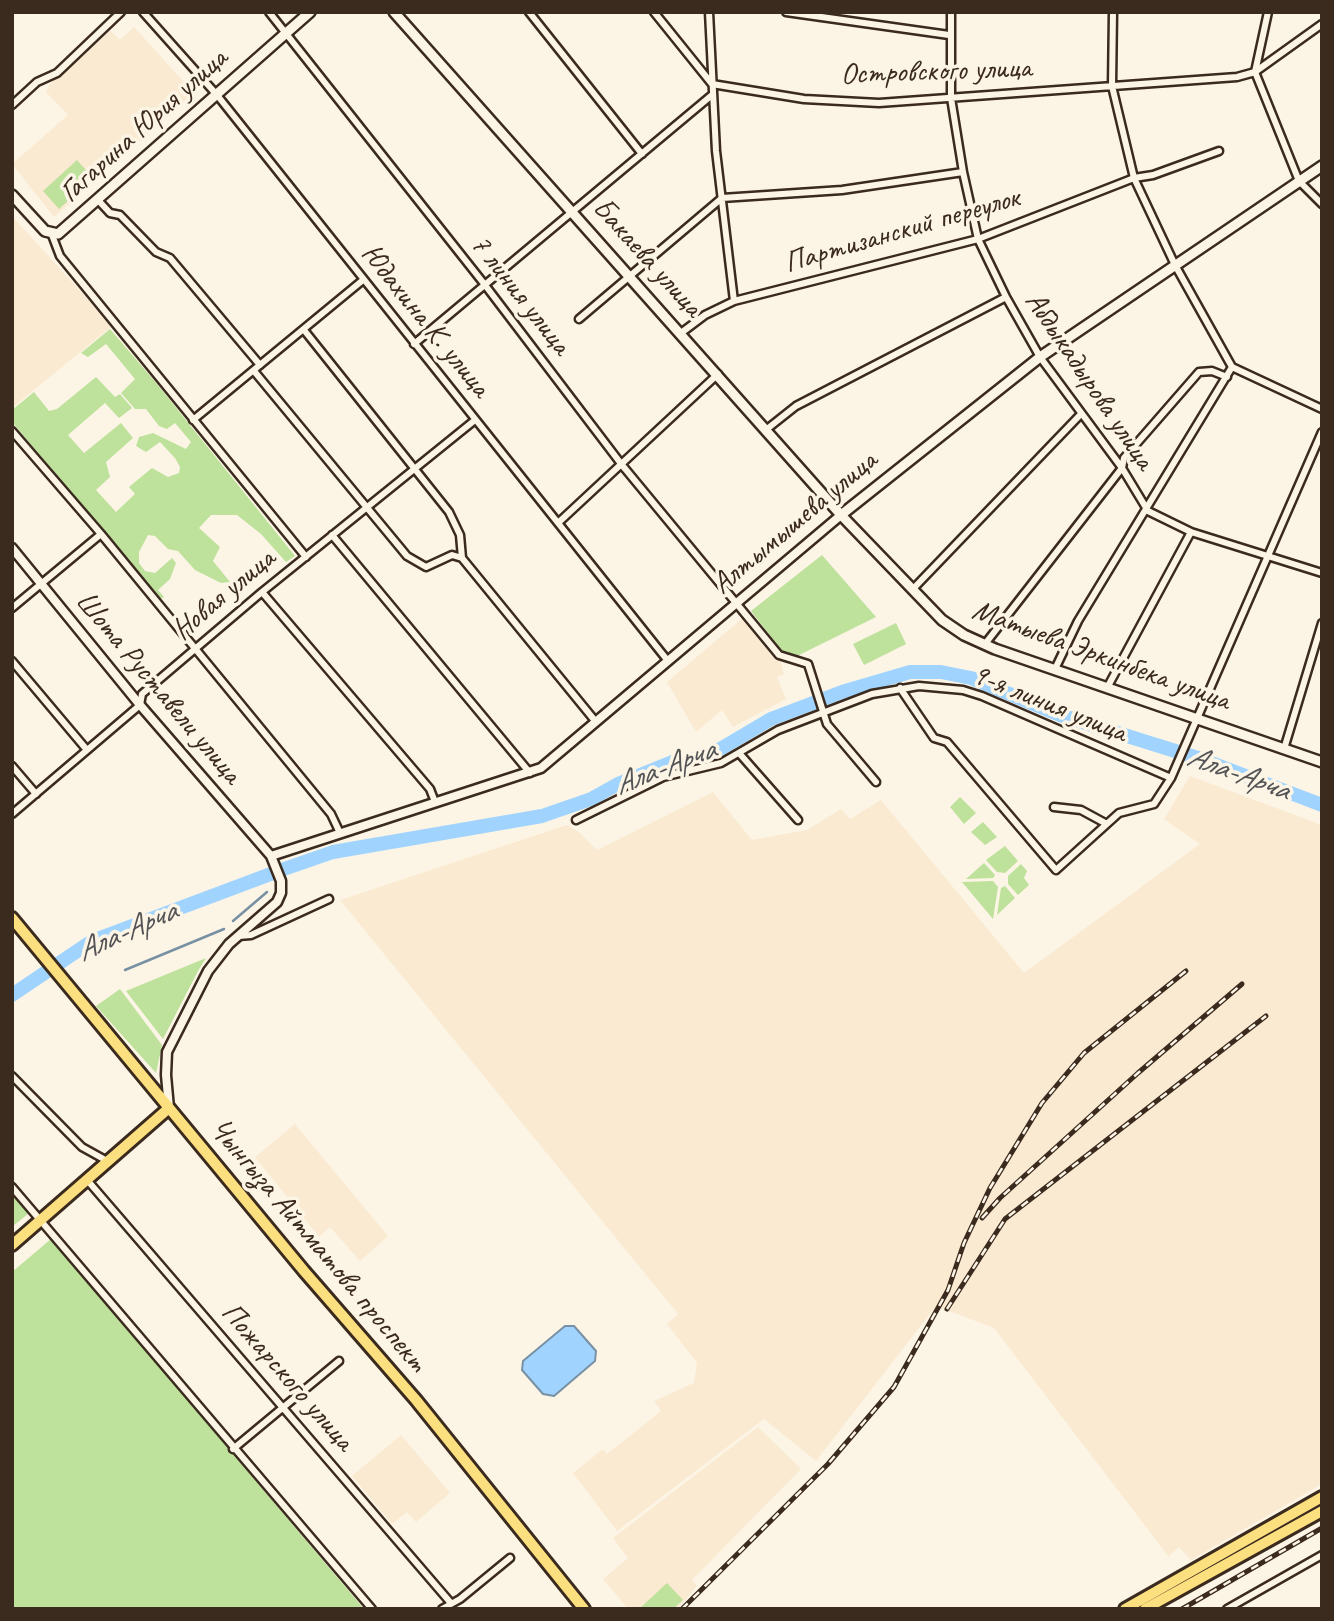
<!DOCTYPE html>
<meta charset="utf-8">
<style>
body{margin:0}
#map{position:relative;width:1334px;height:1621px;overflow:hidden;background:#fcf5e5;font-family:Caveat,sans-serif}
canvas{display:block}
.frame{position:absolute;inset:0;border:14px solid #3b2a1e;pointer-events:none}
</style>
<div id="map">
<canvas width="1334" height="1621"></canvas>
<div class="frame"></div>
</div>
<script>
const context = document.querySelector('canvas').getContext('2d');
context.lineJoin = 'round';
function fill(path, color) {
  context.fillStyle = color;
  context.fill(path, 'evenodd');
}
function shape(rows) {
  const path = new Path2D();
  for (const r of rows) {
    path.moveTo(r[0], r[1]);
    for (let i = 2; i < r.length; i += 2) path.lineTo(r[i], r[i + 1]);
  }
  return path;
}
function stroke(path, color, width, dash) {
  context.strokeStyle = color;
  context.lineWidth = width;
  context.lineCap = dash ? 'butt' : 'round';
  context.setLineDash(dash || []);
  context.stroke(path);
}
function label(font, color, halo, rows, align = 'center') {
  context.font = font + ' Caveat,sans-serif';
  context.lineWidth = 7;
  context.setLineDash([]);
  context.textBaseline = 'middle';
  context.strokeStyle = halo;
  context.fillStyle = color;
  for (const [text, x, y, turn = 0] of rows) {
    context.save();
    context.translate(x, y);
    context.rotate((+turn || 0) * Math.PI / 180);
    context.textAlign = isNaN(turn) ? turn : align;
    if (halo) context.strokeText(text, 0, 0);
    context.fillText(text, 0, 0);
    context.restore();
  }
}
fill(shape([
 [134,27,194,93,54,217,12,164,68,115,46,92,49,85,110,30,120,40],
 [12,216,112,326,12,408],
 [744,617,780,659,784,674,777,677,786,699,733,727,722,710,696,732,667,682],
 [1190,776,1322,825,1322,1484,1191,1560,1179,1547,1169,1556,1172,1561,994,1328,936,1306,816,1461,764,1419,617,1531,573,1473,603,1449,607,1454,661,1411,654,1401,694,1383,697,1363,667,1324,678,1314,340,900,567,825,579,832,597,850,713,792,752,840,807,830,841,809,850,819,881,800,1024,973,1200,844,1164,819],
 [295,1124,388,1236,360,1261,330,1227,319,1237,255,1157],
 [758,1427,801,1469,692,1580,697,1586,677,1609,628,1609,603,1579,628,1558,613,1538],
 [401,1435,450,1493,416,1522,407,1512,392,1524,352,1476]
]), '#faead2');
fill(shape([
 [77,160,93,178,59,209,43,191],
 [110,329,157,384,295,556,286,562,261,534,237,515,211,515,199,528,220,547,213,561,230,582,221,583,195,570,178,551,168,549,155,536,148,535,139,552,139,563,145,571,155,573,172,558,176,563,170,579,158,590,164,597,160,599,12,422,12,410,34,392,49,411,57,409,96,377,115,397,120,394,132,408,119,418,105,403,68,435,84,453,121,423,133,438,106,462,110,477,96,490,116,512,135,494,129,487,152,468,168,477,179,473,180,467,175,458,160,442,146,452,136,446,139,437,153,433,186,449,191,442,175,423,167,429,159,426,146,409,135,409,121,393,135,379,106,344,88,357,81,353],
 [822,555,876,617,789,660,751,611],
 [896,623,906,644,864,665,853,644],
 [960,797,976,813,964,824,950,807],
 [983,822,997,837,985,845,971,832],
 [1005,846,1018,861,1005,873,997,872,986,860],
 [984,863,995,875,993,878,966,879],
 [1021,864,1027,871,1024,878,1029,885,1018,895,1008,884,1008,876],
 [993,881,998,887,993,919,962,882],
 [1005,886,1015,898,997,915,1001,888],
 [206,958,198,971,163,1039,126,991],
 [120,989,162,1045,156,1073,96,1006],
 [12,1193,29,1213,12,1227],
 [51,1239,364,1609,12,1607,12,1272],
 [667,1583,683,1600,673,1609,639,1609]
]), '#bee19b');
const water = shape([
 [565,1326,574,1326,596,1351,595,1361,554,1396,543,1394,522,1370,523,1361,565,1326]
]);
fill(water, '#a0d4fe');
stroke(water, '#7890a4', 2);
stroke(shape([
 [233,921,267,892],
 [125,970,224,929]
]), '#7890a4', 2.5);
stroke(shape([
 [12,995,92,941,284,869,333,852,542,816,591,799,618,784,675,761,705,758,771,719,842,692,910,672,941,672,971,678,1060,715,1201,759,1322,805]
]), '#a0d4fe', 14);
const minor = shape([
 [143,12,217,95,668,661],
 [269,12,485,285,622,465,779,655,808,664,827,724,876,782],
 [529,12,642,154],
 [654,12,712,84,804,99,879,103,1237,77,1255,72,1322,24],
 [709,12,716,151,734,301],
 [786,12,949,35],
 [951,12,951,98,963,172,978,239,1006,297,1040,357,1122,468,1148,511,1191,532,1322,573],
 [1113,12,1112,86,1134,178,1175,265,1232,367,1322,409],
 [1268,12,1255,72,1299,181,1322,204],
 [12,105,37,82,57,73,121,12],
 [98,200,110,213,120,215,156,252,170,258,260,365],
 [52,235,60,256,306,557],
 [579,319,722,198,842,190,963,172],
 [304,330,449,512,460,535,462,558],
 [681,333,705,315,734,301,978,239,1134,178,1153,175,1219,151],
 [414,344,712,95],
 [254,371,407,556,426,567,452,555,462,558,596,722],
 [193,420,363,280],
 [767,429,796,406,1006,297],
 [12,431,101,534,331,814,340,833],
 [558,523,718,374],
 [332,535,530,773],
 [912,590,1080,415],
 [262,592,430,789,435,802],
 [12,608,101,534],
 [985,644,1122,468,1124,458,1199,372,1212,371,1227,377],
 [12,661,87,750],
 [1055,669,1078,621,1232,367],
 [900,688,934,738,947,742,1056,870,1119,813,1154,804,1171,778],
 [1107,688,1191,532],
 [1284,749,1322,623],
 [739,753,798,820],
 [12,766,36,794],
 [1054,807,1081,810,1105,823],
 [12,814,140,705,142,694,262,592,475,420],
 [576,820,663,777,721,763,778,730,872,694,919,686,963,690,982,696,1171,778,1322,432],
 [238,936,251,935,329,899],
 [12,1076,82,1147,109,1162],
 [88,1181,450,1602],
 [12,1187,372,1609],
 [233,1449,339,1361],
 [442,1609,460,1599,510,1558],
 [1227,1609,1322,1555]
]);
const tertiary = shape([
 [12,548,140,705,271,856,281,881,281,893,277,902,229,944,208,971,167,1052,166,1075,169,1108],
 [271,856,541,768,841,515]
]);
const secondary = shape([
 [394,12,841,515,942,620,964,635,995,649,1322,762],
 [12,195,45,231,58,234,310,12],
 [841,515,1040,357,1322,166]
]);
const primary = shape([
 [12,918,304,1271,416,1400,584,1609],
 [12,1245,169,1108],
 [1125,1609,1322,1497],
 [1145,1609,1322,1511]
]);
stroke(minor, '#3b2a1e', 11);
stroke(tertiary, '#3b2a1e', 13);
stroke(secondary, '#3b2a1e', 14);
stroke(primary, '#3b2a1e', 16);
stroke(minor, '#fcf5e5', 6);
stroke(tertiary, '#fcf5e5', 8);
stroke(secondary, '#fcf5e5', 9);
stroke(primary, '#fce080', 10);
const rail = shape([
 [982,1218,1000,1198,1138,1073,1242,984],
 [947,1309,1005,1219,1266,1016],
 [682,1609,828,1464,894,1387,948,1290,964,1243,990,1188,1042,1103,1084,1053,1186,971],
 [1182,1609,1322,1528]
]);
stroke(rail, '#3b2a1e', 5);
stroke(rail, '#fcf5e5', 2.5, [8]);
label('30px', '#3b2a1e', '#fcf5e5', [
 ["Островского улица",936,72,-2],
 ["Гагарина Юрия улица",144,126,-42],
 ["Партизанский переулок",902,231,-16],
 ["Бакаева улица",647,258,48],
 ["7 линия улица",520,295,52],
 ["Юдахина К. улица",425,321,51],
 ["Абдыкадырова улица",1089,381,56],
 ["Алтымышева улица",795,523,-40],
 ["Новая улица",224,595,-40],
 ["Матыева Эркинбека улица",1101,656,20],
 ["Шота Руставели улица",158,688,50],
 ["9-я линия улица",1049,704,22],
 ["Чынгыза Айтматова проспект",318,1246,50],
 ["Пожарского улица",287,1377,49]
]);
label('italic 32px', '#545456', '#fcf5e5', [
 ["Ала-Арча",665,768,-21],
 ["Ала-Арча",1238,774,20],
 ["Ала-Арча",127,932,-24]
]);
</script>
